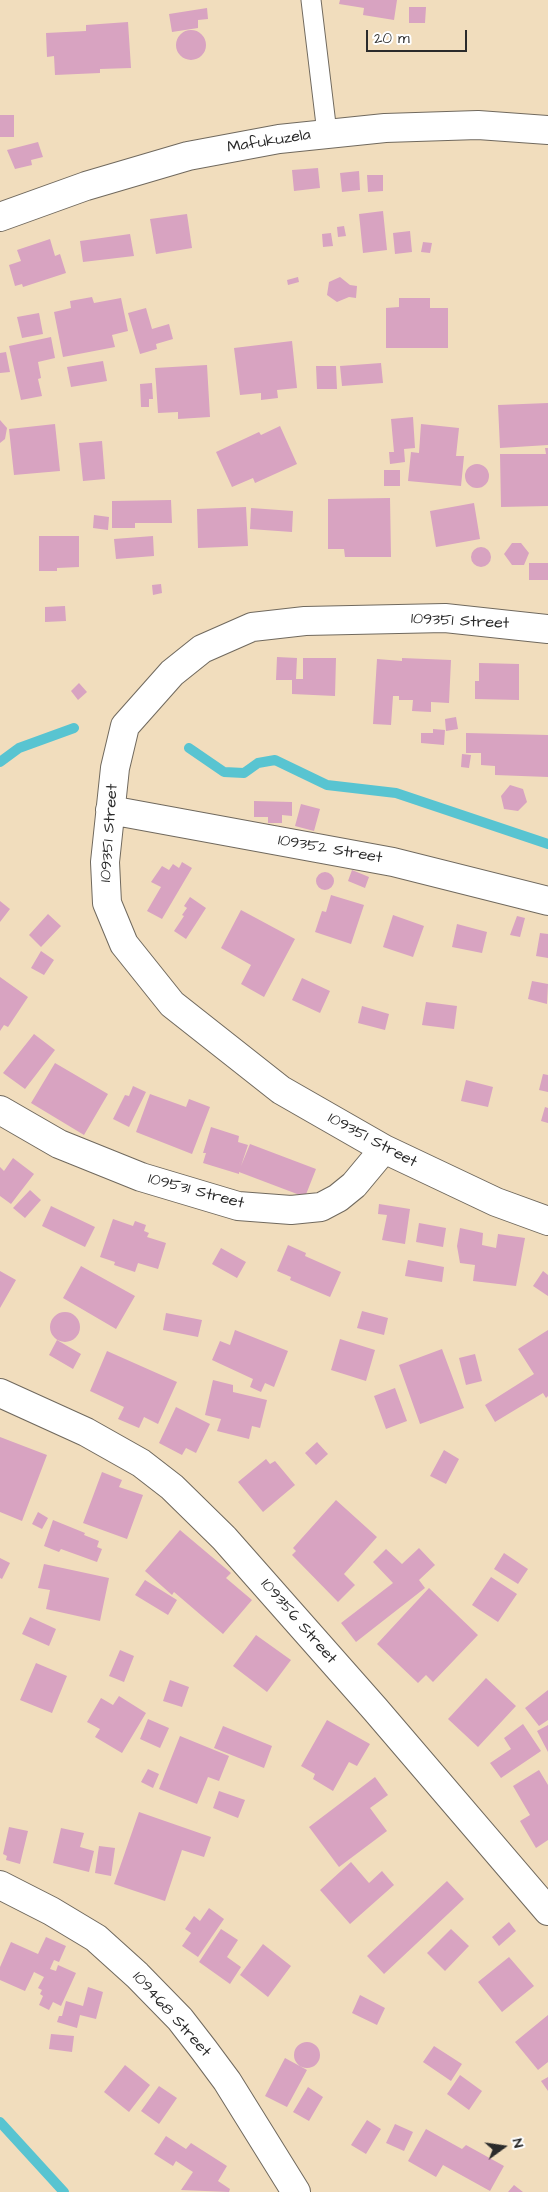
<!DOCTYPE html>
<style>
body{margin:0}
#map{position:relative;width:548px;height:2192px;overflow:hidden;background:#f1ddbd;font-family:"Architects Daughter",sans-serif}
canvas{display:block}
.north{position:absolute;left:478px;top:2122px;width:50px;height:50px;-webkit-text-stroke:4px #fff;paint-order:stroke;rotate:76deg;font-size:14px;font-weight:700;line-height:20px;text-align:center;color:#2b2b2b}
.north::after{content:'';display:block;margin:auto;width:18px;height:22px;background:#2b2b2b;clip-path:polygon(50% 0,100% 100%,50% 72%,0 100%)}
.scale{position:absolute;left:366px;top:30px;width:101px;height:22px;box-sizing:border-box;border:2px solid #2b2b2b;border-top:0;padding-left:6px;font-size:15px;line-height:18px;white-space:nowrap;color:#2b2b2b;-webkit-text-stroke:4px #fff;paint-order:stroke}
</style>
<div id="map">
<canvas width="548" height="2192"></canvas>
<div class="north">N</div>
<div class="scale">20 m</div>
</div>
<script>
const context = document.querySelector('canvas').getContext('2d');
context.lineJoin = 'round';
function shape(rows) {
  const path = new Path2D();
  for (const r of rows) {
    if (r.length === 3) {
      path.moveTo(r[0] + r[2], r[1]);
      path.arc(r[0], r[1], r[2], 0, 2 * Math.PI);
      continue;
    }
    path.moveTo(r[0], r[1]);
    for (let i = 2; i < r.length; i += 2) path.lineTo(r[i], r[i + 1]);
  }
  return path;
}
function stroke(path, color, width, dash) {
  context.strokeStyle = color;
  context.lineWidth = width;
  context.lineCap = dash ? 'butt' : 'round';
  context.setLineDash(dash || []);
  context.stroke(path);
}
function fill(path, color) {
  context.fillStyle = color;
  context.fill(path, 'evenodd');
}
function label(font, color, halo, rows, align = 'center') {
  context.font = font + ' "Architects Daughter",sans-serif';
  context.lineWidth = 4;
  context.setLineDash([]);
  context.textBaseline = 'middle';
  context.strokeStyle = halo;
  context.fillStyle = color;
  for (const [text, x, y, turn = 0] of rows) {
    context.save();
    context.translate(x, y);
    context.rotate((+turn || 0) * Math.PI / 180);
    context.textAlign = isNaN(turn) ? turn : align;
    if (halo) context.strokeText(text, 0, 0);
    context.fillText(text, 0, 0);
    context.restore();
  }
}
stroke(shape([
 [189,748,224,772,244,773,258,763,275,760,327,785,396,793,548,844],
 [0,762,19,748,74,728],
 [0,2122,64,2192]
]), '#58c4d1', 10);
fill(shape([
 [340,0,397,0,394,20,363,15,364,8,339,4],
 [409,7,426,7,425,23,409,23],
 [207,8,208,19,198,20,198,28,172,32,169,14],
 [128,22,131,68,100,69,100,73,55,75,54,56,47,57,46,33,86,31,86,25],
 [191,45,15],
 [0,115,14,115,14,137,0,137],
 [38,142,43,157,31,160,32,165,15,169,7,150],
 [318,168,320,188,294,191,292,170],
 [359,171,360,190,342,192,340,173],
 [367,175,383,175,383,191,368,192],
 [383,211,387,250,363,253,359,214],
 [187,214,192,248,156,254,150,219],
 [344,226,346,236,338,237,337,227],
 [410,231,412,252,395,254,393,233],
 [331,233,333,246,323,247,322,234],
 [130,234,134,256,83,262,80,241],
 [50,239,55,256,60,254,66,273,23,287,22,284,15,286,9,265,21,261,17,250],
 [423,242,432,243,430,253,421,252],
 [298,277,299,282,288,285,287,280],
 [340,277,350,285,357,286,356,298,349,297,337,302,327,295,329,282],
 [92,297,94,303,121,298,128,331,112,335,115,347,63,357,54,312,71,308,70,301],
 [399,298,430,298,430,308,448,308,448,348,386,348,386,308,399,307],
 [146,308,152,329,169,324,173,339,156,344,157,349,140,354,128,313],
 [39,313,43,334,22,338,17,317],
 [51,337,55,358,38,362,41,378,38,379,42,396,21,400,9,346],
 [292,341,297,388,277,390,278,398,261,400,261,393,240,395,234,348],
 [6,352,10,372,0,373,0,353],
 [103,361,107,381,71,387,67,367],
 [381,363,383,383,342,386,340,366],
 [207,365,210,417,178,419,178,412,158,413,155,368],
 [316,366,336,366,337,389,317,389],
 [152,383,153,399,149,399,149,407,141,407,140,384],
 [548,403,548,445,500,448,498,405],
 [413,417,415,448,404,449,405,462,390,464,389,452,394,452,391,419],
 [0,420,7,428,5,439,0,443],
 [55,424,60,471,14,475,9,429],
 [421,424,459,428,456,456,464,456,461,486,408,481,411,452,419,453],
 [280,426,297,464,255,483,253,478,232,487,216,452,259,432,261,435],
 [102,441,105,479,83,481,79,443],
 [545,448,548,448,548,506,501,507,500,454,546,454],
 [477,476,12],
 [384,470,400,470,400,486,384,486],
 [390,498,391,557,345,557,344,549,328,549,328,499],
 [171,500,172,523,135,523,135,528,112,528,112,501],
 [474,503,480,539,436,547,430,511],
 [246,507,248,546,198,548,197,509],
 [251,508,293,511,292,532,250,529],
 [94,515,109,517,108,530,93,528],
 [39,536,79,536,79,567,57,568,57,571,39,571],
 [153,536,154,556,116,559,114,539],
 [512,543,521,543,529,553,524,565,512,565,504,554],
 [481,557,10],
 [529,563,548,563,548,580,529,580],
 [161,584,162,593,153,595,152,585],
 [65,606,66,621,45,622,45,607],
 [277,657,297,658,296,679,303,679,303,658,336,658,335,696,292,694,292,680,276,680],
 [402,658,451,660,449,703,431,702,431,712,412,711,413,700,399,700,399,696,393,696,391,725,373,724,377,659,402,661],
 [479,663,519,664,519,700,475,699,475,681,479,681],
 [79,683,87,692,78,700,71,691],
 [456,717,458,729,446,731,445,719],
 [433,729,445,730,444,745,421,743,421,733,433,733],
 [466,733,548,735,548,777,495,775,495,766,481,765,481,753,466,753],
 [462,754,471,755,469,768,461,767],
 [510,785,523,789,527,802,518,811,504,809,501,796],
 [254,801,292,802,292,816,282,815,282,823,268,823,268,817,254,817],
 [301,804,320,809,314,831,295,826],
 [182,862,192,868,162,919,147,911,161,887,151,882,162,866,169,870,173,864,179,868],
 [352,870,369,877,365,888,348,881],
 [325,881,9],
 [331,895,364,905,351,944,315,932,322,911,326,912],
 [190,897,206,908,186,939,174,931,184,916,182,915,187,908,184,906],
 [0,901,10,909,0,922],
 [241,910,295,939,264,997,241,984,251,965,221,948],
 [48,914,61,926,41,947,29,935],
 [393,915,424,926,413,957,383,947],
 [517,916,525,918,520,937,510,935],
 [457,924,487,932,482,953,452,947],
 [540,933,548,934,548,958,536,956],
 [41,951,54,960,44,975,31,968],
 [0,977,28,997,8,1027,4,1025,0,1031],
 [302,978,330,991,320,1013,292,1000],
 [532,981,548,984,547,1004,528,999],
 [426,1002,457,1006,454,1029,422,1025],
 [362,1006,389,1014,385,1030,358,1023],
 [34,1034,55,1050,25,1089,3,1073],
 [55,1063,108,1094,84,1135,31,1103],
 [543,1074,548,1075,548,1092,539,1090],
 [466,1080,493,1087,488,1107,461,1101],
 [133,1086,146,1092,129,1127,113,1119,125,1095,129,1096],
 [150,1094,186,1107,189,1099,210,1107,192,1154,136,1132],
 [545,1107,548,1108,548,1123,541,1121],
 [211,1127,239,1136,238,1142,248,1145,241,1166,250,1144,316,1169,305,1197,239,1172,239,1174,203,1163,206,1153,203,1153],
 [13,1158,34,1174,11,1204,0,1196,0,1167,4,1171],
 [30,1190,41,1200,25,1218,13,1208],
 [379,1204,410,1209,405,1244,382,1240,387,1215,378,1214],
 [51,1206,95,1227,85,1247,42,1226],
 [113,1219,133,1226,135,1221,146,1225,144,1231,149,1233,147,1237,166,1243,158,1269,138,1263,135,1272,114,1265,115,1262,100,1257],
 [419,1223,446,1228,443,1247,416,1242],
 [460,1228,483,1233,482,1245,496,1248,498,1234,525,1238,516,1286,473,1281,475,1265,460,1263,457,1246],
 [288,1245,306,1253,305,1256,341,1272,330,1297,290,1280,291,1277,277,1271],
 [221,1248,246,1262,237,1278,212,1264],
 [408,1260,444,1267,442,1282,405,1276],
 [81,1266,135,1296,116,1329,63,1298],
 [0,1271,16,1280,0,1308],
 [543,1271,548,1275,548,1296,533,1286],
 [362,1311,388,1318,384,1335,357,1328],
 [65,1327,15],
 [166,1313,202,1320,198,1337,163,1330],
 [235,1330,288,1351,274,1387,265,1383,261,1392,250,1387,253,1379,212,1360,220,1341,230,1345],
 [548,1330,548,1396,546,1398,543,1393,495,1422,485,1405,534,1374,518,1349],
 [340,1339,375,1350,366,1381,331,1370],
 [57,1340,81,1354,73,1369,49,1355],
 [442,1349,464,1408,420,1424,399,1365],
 [107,1351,177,1382,158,1424,144,1417,139,1428,118,1419,124,1407,90,1391],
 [475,1354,482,1381,466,1385,459,1358],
 [213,1380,233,1385,233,1392,267,1400,260,1428,252,1426,249,1439,217,1431,221,1419,205,1415],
 [395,1388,407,1421,386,1429,374,1396],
 [176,1407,210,1424,196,1453,186,1448,182,1455,159,1443],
 [0,1437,47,1455,22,1521,0,1512],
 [317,1442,328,1454,316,1465,305,1453],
 [444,1450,459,1459,446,1484,430,1476],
 [266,1459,270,1464,275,1461,295,1485,263,1512,238,1482],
 [102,1472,122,1480,119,1487,143,1495,127,1539,83,1523],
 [336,1500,377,1537,344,1574,355,1585,338,1602,292,1555,296,1551,293,1548],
 [38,1512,48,1518,42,1529,32,1524],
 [53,1520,85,1533,84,1535,99,1541,97,1547,102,1549,97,1562,61,1549,59,1552,44,1546],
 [180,1530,231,1573,226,1578,252,1600,223,1634,174,1592,172,1595,145,1571],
 [419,1548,435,1565,419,1580,425,1588,356,1642,341,1623,393,1583,373,1562,386,1549,402,1564],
 [504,1553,528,1569,518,1584,494,1569],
 [0,1558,10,1563,2,1579,0,1578],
 [44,1564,109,1578,100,1621,46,1609,50,1590,38,1588],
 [491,1577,517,1594,498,1622,472,1605],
 [145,1580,177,1600,168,1615,135,1595],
 [429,1588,478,1635,433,1682,426,1675,418,1683,377,1644],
 [30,1617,56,1629,49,1646,22,1634],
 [256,1635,291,1660,267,1692,233,1666],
 [120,1650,134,1656,124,1682,109,1676],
 [36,1663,67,1676,52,1713,20,1700],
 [486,1678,516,1706,478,1747,448,1719],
 [170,1680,189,1687,182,1707,163,1701],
 [548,1690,548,1720,539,1726,525,1708],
 [119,1696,146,1713,122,1753,95,1737,100,1729,87,1722,101,1698,113,1705],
 [148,1719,169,1728,160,1748,140,1739],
 [327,1720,370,1744,357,1766,349,1762,333,1791,313,1779,315,1774,301,1766],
 [523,1724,541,1751,501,1778,490,1763,511,1749,504,1738],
 [548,1725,548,1752,537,1731],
 [223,1726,272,1746,264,1768,214,1748],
 [180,1736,229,1756,219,1781,208,1777,197,1804,159,1789],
 [148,1769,159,1774,153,1788,141,1782],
 [539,1770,548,1785,548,1840,536,1848,520,1821,530,1815,513,1786],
 [375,1777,388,1795,370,1808,387,1831,339,1867,309,1827],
 [219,1791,245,1800,238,1818,213,1808],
 [139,1812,211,1837,204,1857,182,1850,165,1901,114,1884],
 [9,1827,28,1831,20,1864,6,1860,7,1856,3,1854],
 [61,1828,84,1833,80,1847,94,1851,89,1872,53,1863],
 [99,1846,115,1848,111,1876,95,1873],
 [351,1862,369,1883,382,1871,394,1885,350,1924,320,1890],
 [447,1881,464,1899,384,1974,367,1956],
 [209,1908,224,1919,198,1957,182,1946,191,1933,185,1929,194,1916,200,1921],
 [509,1922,516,1931,499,1946,492,1937],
 [221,1929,238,1940,227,1957,241,1967,230,1984,199,1962],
 [451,1929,469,1946,445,1971,427,1953],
 [46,1937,66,1946,59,1962,54,1960,50,1969,56,1971,58,1965,76,1973,61,2006,53,2002,49,2010,39,2005,43,1996,40,1994,42,1990,38,1988,44,1977,34,1972,25,1991,0,1980,0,1967,11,1942,38,1954],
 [263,1944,291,1966,268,1997,240,1975],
 [509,1957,534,1986,502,2012,478,1982],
 [88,1987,103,1992,96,2019,80,2015,77,2028,57,2022,59,2016,62,2016,66,2001,83,2006],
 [360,1995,385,2008,377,2025,352,2013],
 [548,2015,548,2062,538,2070,515,2042],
 [51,2034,74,2036,72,2052,49,2049],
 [307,2055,13],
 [434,2046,462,2064,451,2081,423,2062],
 [285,2058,307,2070,287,2107,265,2096],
 [125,2065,150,2085,129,2112,104,2092],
 [460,2075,482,2091,469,2110,447,2094],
 [548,2077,548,2091,541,2081],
 [159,2086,177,2098,159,2124,141,2111],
 [308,2087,323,2097,309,2121,293,2112],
 [367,2120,381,2129,366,2154,351,2145],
 [395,2124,413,2132,404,2151,386,2143],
 [426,2129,462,2149,466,2145,504,2166,490,2191,443,2165,436,2177,408,2161],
 [166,2136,186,2149,191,2143,227,2166,218,2181,230,2189,229,2192,181,2190,193,2172,176,2161,173,2166,154,2154],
 [514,2185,523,2192,508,2192]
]), '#d8a3c1');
const lane = shape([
 [311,0,327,133]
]);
const street = shape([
 [548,629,445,618,305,621,252,627,202,649,172,673,125,726,115,768,105,862,107,903,124,944,172,1004,281,1090,384,1149,496,1202,548,1221],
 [110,810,393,862,548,901],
 [0,1110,59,1144,141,1177,238,1206,291,1210,321,1207,338,1198,354,1185,384,1149],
 [0,1393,86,1432,141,1463,172,1487,224,1538,375,1709,548,1911],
 [0,1885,51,1911,96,1938,137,1975,180,2019,204,2050,227,2081,296,2192]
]);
const secondary = shape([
 [0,217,86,186,188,156,279,139,385,128,478,125,548,130]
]);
stroke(lane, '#70695e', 21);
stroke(street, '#70695e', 30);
stroke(secondary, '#70695e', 30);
stroke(lane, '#fff', 19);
stroke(street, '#fff', 28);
stroke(secondary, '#fff', 28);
label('16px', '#2b2b2b', '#fff', [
 ["Mafukuzela",269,142,-9],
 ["109351 Street",460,622,3],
 ["109351 Street",110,833,-86],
 ["109352 Street",330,850,10],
 ["109351 Street",372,1141,28],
 ["109531 Street",196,1192,15],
 ["109356 Street",298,1622,49],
 ["109468 Street",171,2015,48]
]);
</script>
